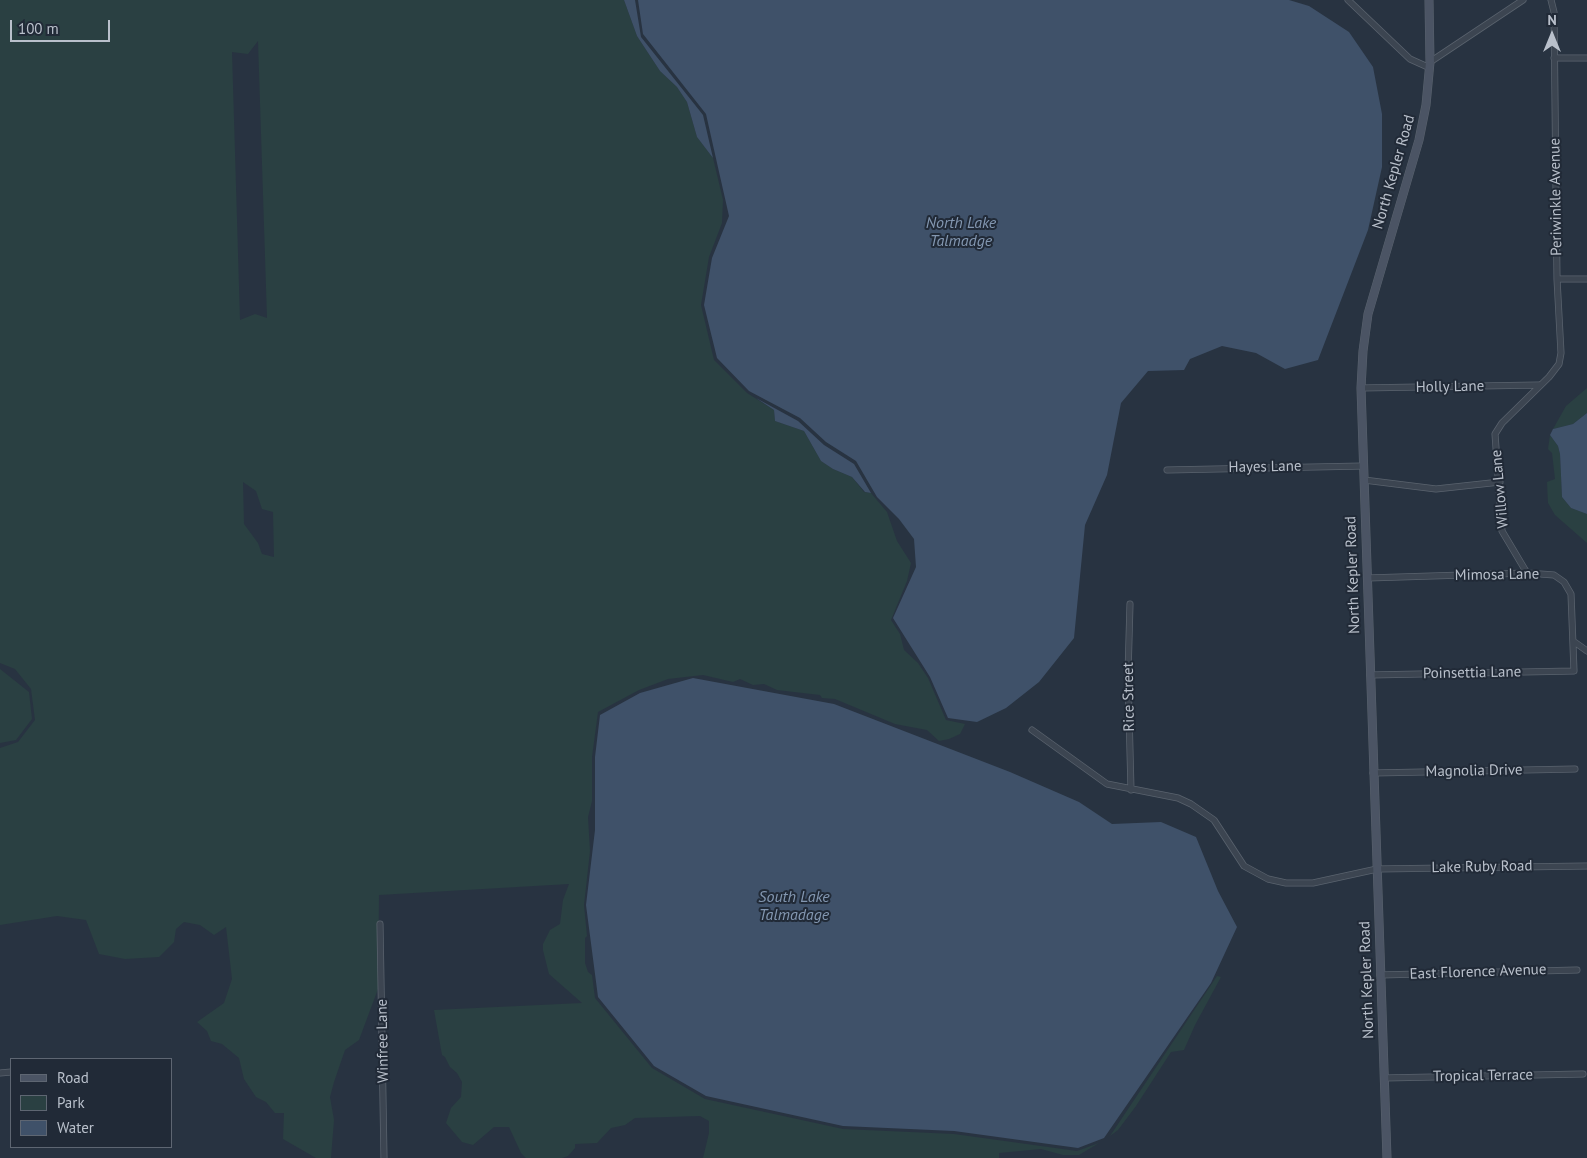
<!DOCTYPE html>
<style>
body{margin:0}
#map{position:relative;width:1587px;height:1158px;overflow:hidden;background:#283341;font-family:"PT Sans",sans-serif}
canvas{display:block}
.legend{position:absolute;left:10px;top:1058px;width:162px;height:90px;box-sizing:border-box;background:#212a37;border:1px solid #5e6672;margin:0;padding:6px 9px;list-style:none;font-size:15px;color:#b9c0cb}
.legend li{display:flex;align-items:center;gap:10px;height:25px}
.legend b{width:25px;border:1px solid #5e6672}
.north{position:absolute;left:1527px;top:10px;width:50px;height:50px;-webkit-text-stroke:4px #212a37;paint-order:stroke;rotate:0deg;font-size:14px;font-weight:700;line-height:20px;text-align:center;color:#b9c0cb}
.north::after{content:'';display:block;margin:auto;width:18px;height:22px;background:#b9c0cb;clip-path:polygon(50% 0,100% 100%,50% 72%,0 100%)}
.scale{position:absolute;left:10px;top:20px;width:100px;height:22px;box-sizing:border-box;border:2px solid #b9c0cb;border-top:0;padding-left:6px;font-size:15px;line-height:18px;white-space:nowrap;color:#b9c0cb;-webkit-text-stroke:4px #212a37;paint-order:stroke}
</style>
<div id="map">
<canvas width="1587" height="1158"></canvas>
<ul class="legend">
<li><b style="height:6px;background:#4b5464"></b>Road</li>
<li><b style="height:14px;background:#2a4042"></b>Park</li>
<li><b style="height:14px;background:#3f5169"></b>Water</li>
</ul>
<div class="north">N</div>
<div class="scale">100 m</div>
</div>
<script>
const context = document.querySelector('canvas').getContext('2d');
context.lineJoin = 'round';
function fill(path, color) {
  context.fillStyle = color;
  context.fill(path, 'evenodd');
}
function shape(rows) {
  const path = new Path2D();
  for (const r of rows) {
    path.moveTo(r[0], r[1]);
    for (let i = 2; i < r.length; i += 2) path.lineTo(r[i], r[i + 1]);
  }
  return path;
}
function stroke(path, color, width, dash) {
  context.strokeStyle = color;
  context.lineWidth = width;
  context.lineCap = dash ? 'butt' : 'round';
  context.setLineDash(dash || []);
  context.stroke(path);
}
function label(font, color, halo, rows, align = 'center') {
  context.font = font + ' "PT Sans",sans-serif';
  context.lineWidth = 4;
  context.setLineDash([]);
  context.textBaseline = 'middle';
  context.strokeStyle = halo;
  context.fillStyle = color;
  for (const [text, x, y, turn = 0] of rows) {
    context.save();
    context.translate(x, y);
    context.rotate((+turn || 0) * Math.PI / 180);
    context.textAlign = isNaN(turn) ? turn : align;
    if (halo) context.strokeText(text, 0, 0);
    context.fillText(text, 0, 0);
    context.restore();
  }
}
fill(shape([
 [0,0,624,0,637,36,660,71,677,87,687,102,697,137,713,158,723,200,722,223,709,257,701,305,714,360,747,393,774,410,775,421,804,431,821,461,833,469,852,477,864,492,871,493,887,512,897,541,911,563,907,581,891,620,900,634,904,650,918,663,928,678,946,720,965,724,960,734,949,739,939,741,927,730,895,724,835,699,822,698,820,695,777,690,764,684,753,685,740,679,733,682,703,675,668,679,639,690,598,712,592,757,592,801,588,817,590,851,584,905,587,936,585,938,585,963,588,972,592,975,595,998,652,1068,705,1099,843,1129,954,1134,1077,1151,1099,1143,1079,1155,1063,1155,1041,1149,999,1153,999,1158,703,1158,709,1133,709,1121,700,1116,635,1118,625,1125,611,1128,597,1143,575,1144,575,1148,568,1156,562,1158,526,1158,521,1153,509,1127,494,1127,473,1145,462,1142,446,1123,451,1108,461,1097,462,1082,457,1073,450,1067,445,1057,442,1055,434,1010,582,1003,549,974,543,950,543,944,550,930,560,924,563,900,569,884,379,895,378,989,359,1040,345,1050,334,1082,330,1097,334,1120,331,1158,316,1158,283,1139,284,1113,275,1113,266,1102,256,1097,244,1079,239,1058,222,1044,211,1041,207,1031,197,1022,224,1003,232,979,226,927,214,935,200,925,184,922,176,929,174,942,159,957,125,959,99,954,86,920,57,916,0,925,0,748,18,742,35,720,31,689,15,669,0,663],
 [258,41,267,318,255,314,240,320,232,52,248,54],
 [243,482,256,491,262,509,273,512,274,557,262,554,258,543,244,524],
 [1587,388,1587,413,1573,424,1553,429,1566,406],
 [1550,435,1558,446,1560,454,1562,497,1571,508,1587,514,1587,543,1555,515,1548,503,1547,482,1555,479,1552,453,1548,449],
 [0,669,29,692,32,719,16,740,0,743],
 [1217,976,1221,977,1195,1025,1184,1050,1171,1052,1136,1106,1118,1130,1110,1136]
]), '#2a4042');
fill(shape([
 [624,0,635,0,641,37,703,115,713,158,697,137,687,102,677,87,660,71,637,36],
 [638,0,1289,0,1309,6,1349,32,1373,67,1382,114,1382,167,1368,230,1318,360,1285,369,1256,353,1222,346,1190,359,1184,370,1148,371,1121,403,1107,475,1085,525,1074,638,1039,682,1006,708,977,722,948,718,930,677,893,618,916,567,914,539,899,519,877,497,856,461,826,442,800,418,749,391,717,358,704,305,712,258,729,216,717,163,706,114,643,34],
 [756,398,798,421,824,445,854,464,871,493,865,492,852,477,833,469,821,461,804,431,775,421,774,410],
 [1587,413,1587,514,1571,508,1562,497,1560,454,1558,446,1550,435,1553,429,1573,424],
 [693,678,834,704,1010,772,1079,802,1112,824,1161,822,1196,837,1218,891,1237,927,1211,983,1104,1138,1078,1148,954,1131,843,1126,706,1096,654,1066,598,997,586,905,595,830,595,757,600,715,640,693]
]), '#3f5169');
const street = shape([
 [1348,0,1410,59,1430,68],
 [1554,58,1587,58],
 [1430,62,1523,0],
 [1557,279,1587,279],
 [1361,388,1539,385],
 [1167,470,1363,466],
 [1364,480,1436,489,1500,482],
 [1527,573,1502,531,1495,434,1502,423,1549,377,1559,364,1561,353,1557,279,1554,12,1551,0],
 [1368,578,1527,573,1554,575,1564,582,1571,594,1574,671,1370,675],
 [1130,604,1128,674,1131,790],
 [1573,641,1587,651],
 [1032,730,1107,784,1178,798,1191,804,1214,820,1244,866,1268,879,1286,883,1313,883,1377,869,1587,866],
 [1373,773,1575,769],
 [380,924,384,1158],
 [1380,975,1577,970],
 [0,1073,11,1072],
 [1384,1078,1583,1074]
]);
const secondary = shape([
 [1387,1158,1361,388,1363,351,1368,314,1419,140,1426,105,1430,62,1429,0]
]);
stroke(street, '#5a636e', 7);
stroke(secondary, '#5a636e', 9);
stroke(street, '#3c4551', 5.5);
stroke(secondary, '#4b5464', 8);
label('15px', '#b9c0cb', '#212a37', [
 ["North Kepler Road",1394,172,-74],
 ["Periwinkle Avenue",1556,197,-91],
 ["Holly Lane",1450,387,-1],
 ["Hayes Lane",1265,467,-1],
 ["Willow Lane",1500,489,-95],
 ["North Kepler Road",1353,575,-92],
 ["Mimosa Lane",1497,575,-1],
 ["Poinsettia Lane",1472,673,-1],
 ["Rice Street",1129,697,-91],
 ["Magnolia Drive",1474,771,-1],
 ["Lake Ruby Road",1482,867,-1],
 ["East Florence Avenue",1478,972,-2],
 ["North Kepler Road",1367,980,-92],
 ["Winfree Lane",383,1041,-91],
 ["Tropical Terrace",1483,1076,-1]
]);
label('italic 16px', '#8397b1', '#212a37', [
 ["North Lake",961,223],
 ["Talmadge",961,241],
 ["South Lake",794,897],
 ["Talmadage",794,915]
]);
</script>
